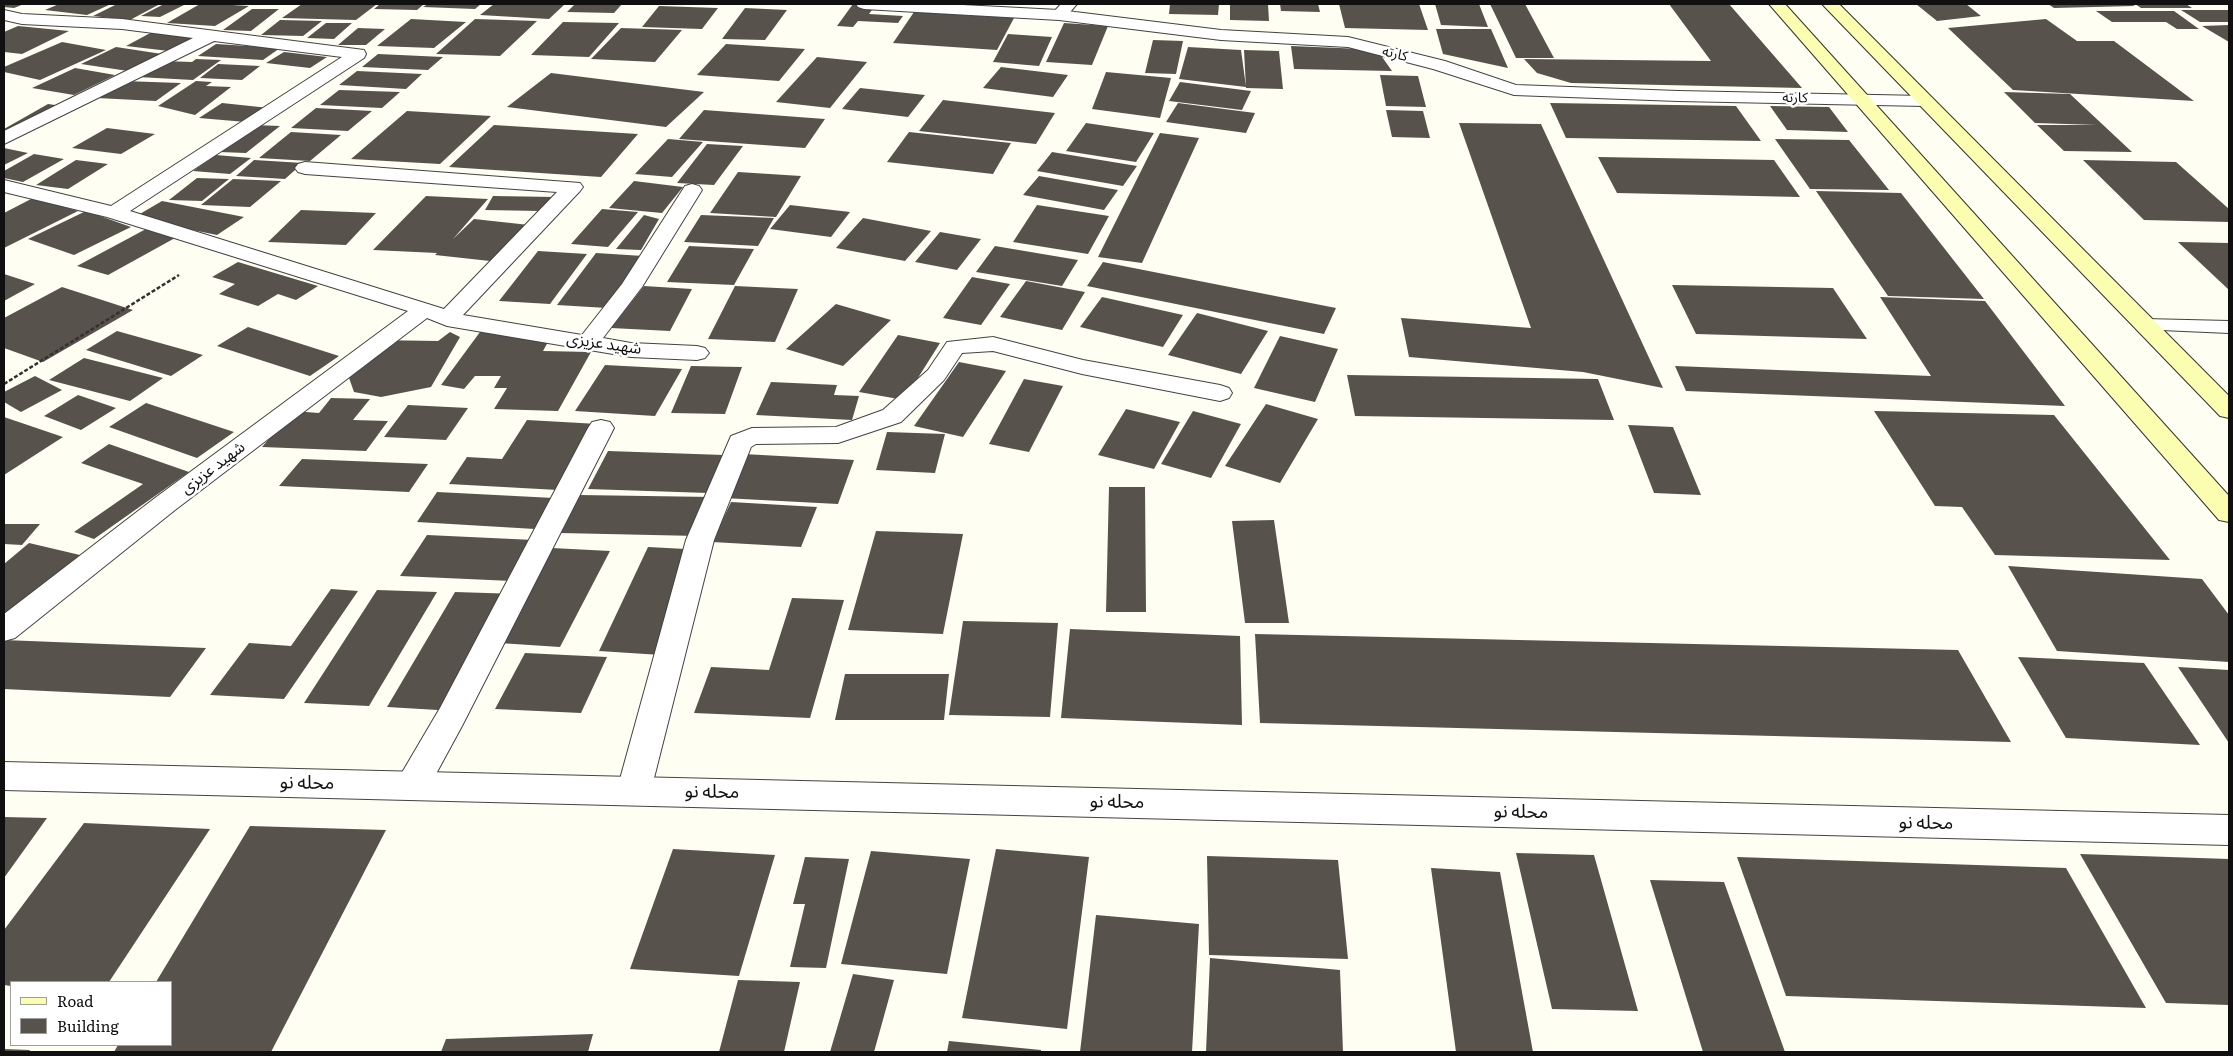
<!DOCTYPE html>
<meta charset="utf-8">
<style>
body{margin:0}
#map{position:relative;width:2233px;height:1056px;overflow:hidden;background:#fffef3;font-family:Literata,serif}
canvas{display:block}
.frame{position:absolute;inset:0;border:5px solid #101010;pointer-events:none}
.legend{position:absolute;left:10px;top:981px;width:162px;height:65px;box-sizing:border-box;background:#fff;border:1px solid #9f9f9f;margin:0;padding:6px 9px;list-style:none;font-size:15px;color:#101010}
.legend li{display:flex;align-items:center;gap:10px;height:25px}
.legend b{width:25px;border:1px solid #9f9f9f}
</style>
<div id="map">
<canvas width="2233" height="1056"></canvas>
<div class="frame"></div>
<ul class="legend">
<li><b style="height:6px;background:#fbfdb0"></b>Road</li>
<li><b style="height:14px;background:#58524c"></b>Building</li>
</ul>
</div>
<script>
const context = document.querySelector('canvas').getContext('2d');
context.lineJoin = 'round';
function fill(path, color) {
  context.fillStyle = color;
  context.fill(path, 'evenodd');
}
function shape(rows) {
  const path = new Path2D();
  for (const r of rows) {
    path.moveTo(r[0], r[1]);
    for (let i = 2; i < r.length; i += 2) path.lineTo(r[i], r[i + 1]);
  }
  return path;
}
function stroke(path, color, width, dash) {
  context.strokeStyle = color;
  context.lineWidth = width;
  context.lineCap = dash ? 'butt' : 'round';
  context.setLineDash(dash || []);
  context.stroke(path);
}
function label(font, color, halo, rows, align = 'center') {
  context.font = font + ' Literata,"Noto Sans Arabic",serif';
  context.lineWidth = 5;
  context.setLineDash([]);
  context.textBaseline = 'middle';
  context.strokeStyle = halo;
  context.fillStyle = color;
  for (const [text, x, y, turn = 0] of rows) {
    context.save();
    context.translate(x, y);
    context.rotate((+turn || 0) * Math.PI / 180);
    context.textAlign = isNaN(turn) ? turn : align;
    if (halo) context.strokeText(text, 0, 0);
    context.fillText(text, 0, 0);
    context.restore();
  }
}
fill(shape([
 [4,4,24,4,14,8,4,7],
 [59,4,111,4,87,15,45,10],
 [117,4,160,4,130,20,93,16],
 [164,4,186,4,160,17,141,16],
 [200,4,216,4,249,6,215,26,167,23],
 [302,4,377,4,356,20,282,18],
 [380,4,424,4,417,10,374,9],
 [428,4,481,4,475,9,423,7],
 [494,4,565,4,549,19,480,15],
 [575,4,622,4,614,13,567,12],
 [853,4,875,6,869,14,903,16,898,23,858,21,853,27,837,26],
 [1170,4,1219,4,1218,15,1169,14],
 [1230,4,1268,4,1269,21,1230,20],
 [1280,4,1318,4,1320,12,1281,11],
 [1339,4,1419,4,1428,30,1345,28],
 [1435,4,1479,4,1488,27,1441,25],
 [1490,4,1525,4,1554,58,1516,58],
 [1669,4,1729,4,1802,88,1571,83,1537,73,1524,59,1711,61],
 [1916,4,1966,4,1981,16,1937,21],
 [2048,4,2131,4,2135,6,2054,8],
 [2135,4,2186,4,2192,8,2141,8],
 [659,6,718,8,702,29,642,27],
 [745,8,787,10,765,40,722,39],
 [252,9,279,9,251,31,223,30],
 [2181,10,2229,10,2229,22,2200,22],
 [2096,11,2174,11,2199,29,2177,29,2166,22,2112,22],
 [914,12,1014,18,997,50,893,43],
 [411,19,466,22,434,48,377,46],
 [475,19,537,21,500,56,436,54],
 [2046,19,2077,41,2114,41,2194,101,2013,90,1948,28],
 [280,20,322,21,303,36,261,35],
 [563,22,619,23,589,57,531,55],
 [326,23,352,23,334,39,307,38],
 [1064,23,1108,26,1092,65,1046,62],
 [2229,25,2229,42,2202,26],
 [18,26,69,31,22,54,4,52,4,32],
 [358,28,385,29,366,45,338,45],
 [621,28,682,30,655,62,591,59],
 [1436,29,1491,29,1508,68,1443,54],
 [154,31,197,36,169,51,126,46],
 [1008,34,1052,37,1039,66,993,62],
 [1153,40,1183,41,1176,74,1145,73],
 [62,42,106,50,40,80,4,72,4,67],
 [216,44,280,48,263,60,198,56],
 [726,44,805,49,779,81,697,75],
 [1291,46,1363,49,1380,54,1392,71,1294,69],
 [116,47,162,54,128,71,81,64],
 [1188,47,1241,50,1246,87,1179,79],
 [1244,50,1279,51,1283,89,1246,88],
 [284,52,327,57,310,68,266,63],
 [378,54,443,57,428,70,362,67],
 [817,57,867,62,830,108,776,102],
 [196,59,221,60,193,80,138,77,163,61,192,62],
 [218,64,260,66,242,80,200,78],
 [1001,67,1068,75,1053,97,983,88],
 [75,68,115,75,74,95,32,88],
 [357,71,422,74,406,89,339,85],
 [1106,72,1171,78,1160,118,1092,109],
 [551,73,704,92,666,127,507,107],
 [1380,75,1418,76,1426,107,1386,106],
 [123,81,181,83,156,101,97,98],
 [196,81,212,82,206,86,231,87,195,115,158,106],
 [1180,82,1251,91,1242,110,1169,101],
 [860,88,925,95,908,117,842,109],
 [339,90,400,92,382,108,320,105],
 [2004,92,2070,94,2132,152,2064,151,2037,125,2097,125,2035,123],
 [943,100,1055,113,1036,144,919,131],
 [222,103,269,108,246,122,199,118],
 [1178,103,1255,113,1246,133,1166,122],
 [1550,103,1736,106,1761,141,1566,138],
 [48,104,69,107,13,139,4,138,4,129],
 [1770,106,1829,107,1848,132,1787,130],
 [316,108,372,111,348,131,291,128],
 [704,110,825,119,805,148,679,139],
 [1386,110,1423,111,1430,138,1392,137],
 [407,111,491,116,440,164,351,159],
 [1086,123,1154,133,1136,162,1066,151],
 [1459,123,1541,124,1663,388,1583,372,1409,357,1401,318,1531,328],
 [253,125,280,126,246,153,219,152],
 [494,125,638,134,601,177,449,167],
 [107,128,155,134,121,154,72,148],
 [291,132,341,135,310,161,259,158],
 [909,132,1011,143,993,174,887,162],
 [1160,133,1199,138,1142,263,1098,257],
 [668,139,703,142,672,177,635,174],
 [1775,139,1849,140,1889,190,1810,189],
 [707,144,743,146,714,185,677,183],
 [4,148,28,153,4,165],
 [1052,152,1137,166,1123,186,1037,171],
 [34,154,64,159,23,182,4,178,4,171],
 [216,155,251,158,230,174,193,171],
 [1598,157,1774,160,1800,197,1617,193],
 [76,160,108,164,68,189,36,185],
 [254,160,303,163,285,179,236,176],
 [2083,160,2176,162,2229,209,2229,222,2144,220],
 [738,172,801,176,776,217,710,213],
 [1039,176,1118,190,1104,210,1023,195],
 [197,178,229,179,202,201,169,200],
 [233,179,281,181,250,207,201,205],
 [634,181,683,187,662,213,609,208],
 [1816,191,1901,193,1984,299,1888,296],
 [426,196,488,199,453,239,474,219,529,225,490,261,435,255,437,253,373,250],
 [493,196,555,197,540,211,485,210],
 [33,198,78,211,4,248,4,213],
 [162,201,244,217,217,235,133,218],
 [790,205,850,212,831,237,770,229],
 [1037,205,1109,216,1088,254,1013,242],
 [602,209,638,212,608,247,571,244],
 [301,210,376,213,346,245,268,242],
 [86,211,131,227,74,255,28,239],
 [644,215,659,219,641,250,616,249],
 [701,215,774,218,758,246,684,242],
 [863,218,931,231,905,261,836,248],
 [146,229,175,238,108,275,77,266],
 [940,232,981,239,957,270,915,262],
 [2178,242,2229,243,2229,290],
 [689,246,754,249,734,285,667,282],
 [995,246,1078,260,1062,286,976,272],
 [538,251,587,254,550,304,499,301],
 [596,253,643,256,607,308,557,305],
 [238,262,318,286,296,300,278,294,258,306,219,294,235,284,212,277],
 [1103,262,1336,308,1324,334,1087,286],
 [4,274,35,284,4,301],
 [972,277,1010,284,981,325,943,318],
 [1026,281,1085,292,1062,330,1000,317],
 [1672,285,1833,288,1867,339,1696,334],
 [644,286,692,289,670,331,611,328],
 [735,286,798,289,775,342,708,339],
 [62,287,133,310,43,362,4,348,4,318],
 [1102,297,1183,315,1163,347,1080,327],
 [1880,297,1985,301,2065,406,1686,391,1675,366,1931,376],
 [836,304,891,320,843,366,786,349],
 [1197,313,1268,331,1241,374,1168,355],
 [248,327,339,356,310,376,217,346],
 [117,331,203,355,171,376,86,350],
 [554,331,543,351,591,352,558,411,494,409,507,388,494,388,501,376,475,376,464,389,441,385,480,332],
 [450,332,460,337,431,387,381,397,354,392,348,375,374,340,438,341],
 [898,335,940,343,904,400,859,392],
 [1280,336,1338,349,1315,402,1254,388],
 [84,358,163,378,130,401,49,380],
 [959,362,1006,371,963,437,914,426],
 [605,365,682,369,655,416,575,411],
 [691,366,742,367,725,414,671,413],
 [1347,375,1598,379,1614,420,1355,416],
 [35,376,62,390,21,412,4,402,4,392],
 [1024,379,1063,386,1029,452,989,444],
 [771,382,837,385,834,395,859,396,852,420,756,415],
 [78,395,116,408,81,430,44,416],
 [331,398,370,399,353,420,388,421,366,451,262,447,293,411,319,413],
 [146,403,234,432,197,458,109,427],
 [1266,404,1318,419,1280,483,1225,466],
 [408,405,468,408,446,440,384,437],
 [1126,409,1180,422,1154,469,1098,455],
 [1193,411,1241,424,1211,478,1161,464],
 [1874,411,2054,415,2170,560,1995,555,1962,507,1935,506],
 [4,417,63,437,4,475],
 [527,420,598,424,558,490,449,484,467,457,502,459],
 [1628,425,1673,427,1701,495,1654,493],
 [887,432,945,434,935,473,876,470],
 [109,444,189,472,94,539,74,532,143,484,81,463],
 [608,451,724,455,708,493,588,489],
 [743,454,854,460,838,504,723,498],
 [302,459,428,464,409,492,279,486],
 [1109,487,1145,487,1146,612,1106,612],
 [437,492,554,498,535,529,417,522],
 [579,495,713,497,698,536,560,533],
 [731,502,817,507,801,547,712,542],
 [1274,520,1289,623,1245,623,1232,521],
 [4,524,40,524,22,545,4,544],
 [876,531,963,534,943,634,848,630],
 [427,535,534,540,512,581,400,576],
 [29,543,80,555,9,614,4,613,4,564],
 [648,547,705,550,661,655,599,651],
 [552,548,610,551,560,647,499,643],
 [2008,566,2202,579,2229,615,2229,662,2057,651],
 [331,589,358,591,284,699,210,695,249,643,291,646],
 [377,590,437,592,369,706,304,703],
 [455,592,518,594,455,711,387,707],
 [792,598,844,600,810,718,694,713,711,667,769,670],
 [963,621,1058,623,1050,717,949,715],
 [1070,629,1240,636,1242,725,1061,718],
 [1255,634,1958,650,2011,742,1260,723],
 [4,640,206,648,170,697,4,689],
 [525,653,607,657,581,713,495,709],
 [2018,657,2144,663,2200,745,2066,738],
 [2178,667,2229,670,2229,743],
 [845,674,949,674,944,720,835,720],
 [4,817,47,818,4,878],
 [84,823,210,829,109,982,11,982,11,986,4,985,4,930],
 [250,826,386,830,271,1052,114,1052,118,1045,171,1045,171,982,156,982],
 [673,849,775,855,739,976,630,969],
 [996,849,1089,857,1067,1029,962,1018],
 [871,851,970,859,947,974,841,964],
 [1516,853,1594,855,1638,1011,1552,1009],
 [2080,854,2229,859,2229,1005,2166,1003],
 [1207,856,1338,860,1348,959,1209,955],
 [805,857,849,859,826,968,790,967,805,904,793,904],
 [1737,857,2066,868,2146,1008,1786,996],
 [1431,868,1500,872,1533,1052,1456,1052],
 [1650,880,1724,882,1785,1052,1703,1052],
 [1096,915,1199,924,1192,1052,1080,1052],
 [1210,958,1340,970,1343,1052,1206,1052],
 [853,974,894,980,874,1052,830,1052],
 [738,980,800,982,784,1052,719,1052],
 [593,1034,588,1052,441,1052,446,1039],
 [949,1041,1041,1050,1041,1052,947,1052],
 [4,1049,30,1050,29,1052,4,1052]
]), '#58524c');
const service = shape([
 [2145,319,2229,321,2229,333,2138,329,2135,325,2138,321,2145,319]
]);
const minor = shape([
 [1061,4,1077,4,1065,18,1053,18,1051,15,1061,4],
 [4,10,22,14,122,19,364,50,366,54,364,58,130,211,444,309,557,192,305,174,298,172,295,168,298,164,305,162,580,183,583,187,580,191,463,315,582,335,622,284,685,186,692,184,699,186,702,190,642,287,603,338,631,343,697,346,705,348,709,353,705,358,697,360,631,357,447,326,427,318,175,510,15,638,4,641,4,614,155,498,408,311,107,217,4,192,4,180,111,206,342,57,214,41,4,144,4,131,193,38,122,29,22,24,4,20,4,10],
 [993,337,1083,360,1220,385,1229,388,1232,393,1229,398,1220,401,1082,374,993,351,962,353,944,380,901,422,838,443,756,444,751,447,714,540,651,790,646,800,634,804,622,800,617,790,686,540,731,436,752,428,836,427,883,410,928,370,947,342,993,337],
 [601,420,610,422,614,428,462,726,424,796,412,800,400,796,395,786,400,776,440,708,588,428,592,422,601,420]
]);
const tertiary = shape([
 [856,4,943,4,1059,10,1221,30,1348,37,1445,61,1516,85,1678,91,1924,96,1930,97,1933,101,1930,105,1924,106,1678,101,1514,95,1433,69,1348,47,1221,40,1059,20,864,9,858,7,856,4],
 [4,762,2229,815,2229,845,4,790,4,762]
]);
const secondary = shape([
 [1769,4,1785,4,2229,496,2229,522,2219,520,1769,4],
 [1822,4,1839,4,2229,396,2229,418,2220,416,1822,4]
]);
stroke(service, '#434343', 2);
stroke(minor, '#434343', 2);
stroke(tertiary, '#434343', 2);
stroke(secondary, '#323232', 2);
stroke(shape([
 [4,384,179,275]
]), '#323232', 2.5, [4, 2]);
fill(service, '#fff');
fill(minor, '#fff');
fill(tertiary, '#fff');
fill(secondary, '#fbfdb0');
label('14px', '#101010', '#fff', [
 ["کارته",1395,54,14],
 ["کارته",1795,98,1]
]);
label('16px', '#101010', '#fff', [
 ["شهید عزیزی",604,344,8],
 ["شهید عزیزی",213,468,-37]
]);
label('19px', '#101010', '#fff', [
 ["محله نو",307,783,1],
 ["محله نو",712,792,1],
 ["محله نو",1117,802,1],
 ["محله نو",1521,812,1],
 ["محله نو",1926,823,1]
]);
</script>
